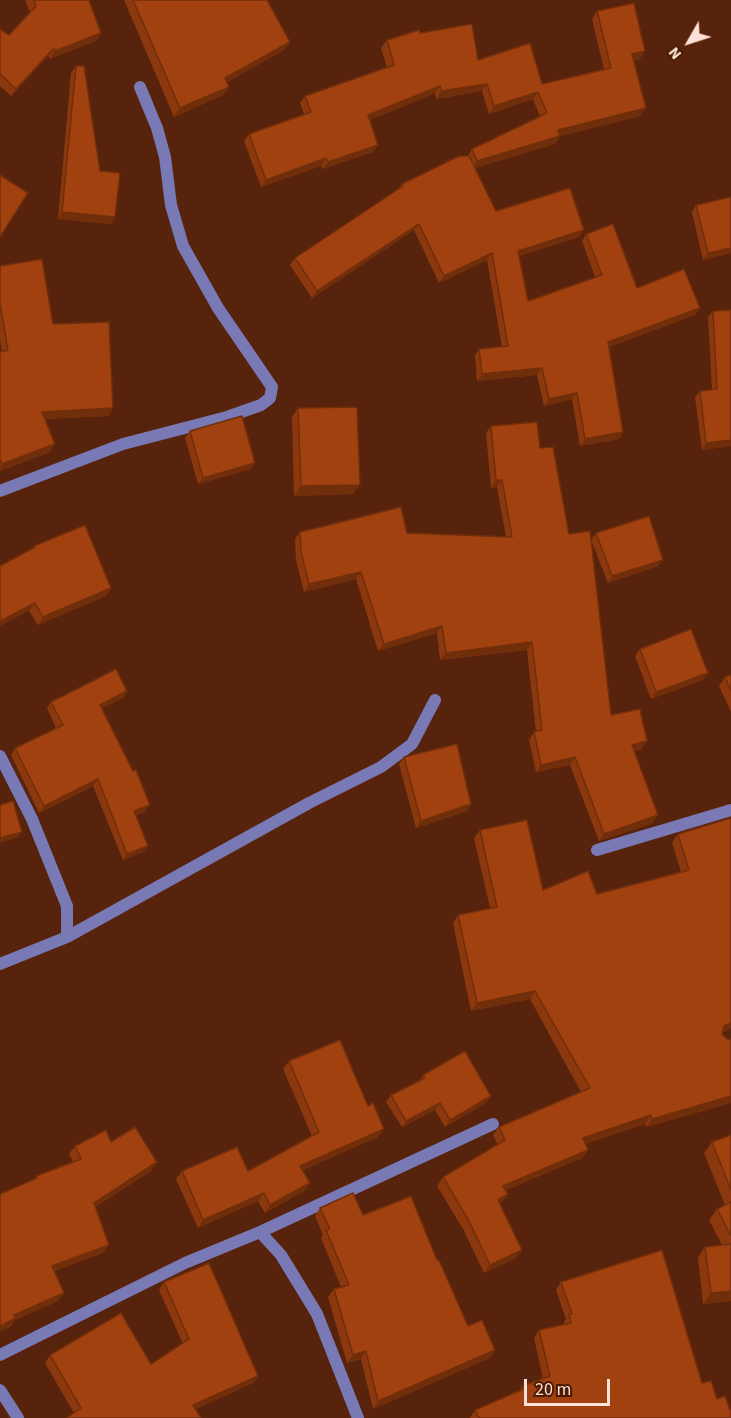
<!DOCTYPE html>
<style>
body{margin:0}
#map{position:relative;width:731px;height:1418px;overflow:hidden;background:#57230c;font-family:"Source Sans 3",sans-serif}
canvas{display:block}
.north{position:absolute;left:659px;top:12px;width:60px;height:60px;-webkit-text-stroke:4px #4c1901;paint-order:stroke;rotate:231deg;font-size:16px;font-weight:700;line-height:24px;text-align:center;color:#fce1d6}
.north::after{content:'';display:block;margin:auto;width:21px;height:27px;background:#fce1d6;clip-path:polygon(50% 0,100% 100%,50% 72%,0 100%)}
.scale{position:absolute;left:524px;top:1379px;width:86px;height:27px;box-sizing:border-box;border:3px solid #fce1d6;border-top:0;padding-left:8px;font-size:18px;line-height:21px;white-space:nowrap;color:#fce1d6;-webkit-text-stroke:4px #4c1901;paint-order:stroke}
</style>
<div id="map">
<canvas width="731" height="1418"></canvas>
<div class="north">N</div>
<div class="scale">20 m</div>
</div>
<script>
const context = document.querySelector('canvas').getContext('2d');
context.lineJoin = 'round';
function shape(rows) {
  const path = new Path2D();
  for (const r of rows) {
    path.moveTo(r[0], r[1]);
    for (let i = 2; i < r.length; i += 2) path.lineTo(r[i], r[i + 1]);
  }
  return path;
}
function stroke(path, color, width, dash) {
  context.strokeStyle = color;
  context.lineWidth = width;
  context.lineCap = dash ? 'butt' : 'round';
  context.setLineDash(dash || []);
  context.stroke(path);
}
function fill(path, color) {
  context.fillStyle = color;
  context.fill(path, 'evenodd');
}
stroke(shape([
 [0,491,123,444,227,417,261,405,270,398,272,387,218,308,183,246,171,205,165,157,157,128,140,87],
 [0,756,32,819,67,906,67,937,0,964],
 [597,850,731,810],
 [67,937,309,803,381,767,412,744,435,700],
 [260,1232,493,1124],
 [0,1355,185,1263,260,1232,281,1255,317,1314,358,1418],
 [0,1390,18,1418]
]), '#7879b5', 12);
fill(shape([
 [25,0,89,0,96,41,49,59,49,55,11,96,0,86,0,29,9,35,30,12],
 [124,0,267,0,290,42,284,50,227,82,229,87,223,95,174,117],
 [597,11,640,59,634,60,640,116,560,136,555,144,474,168,496,211,579,237,519,256,528,301,595,277,582,241,586,234,637,288,700,308,695,315,609,347,623,432,619,439,580,446,572,399,544,406,537,375,477,381,475,356,479,349,502,347,487,260,439,283,414,230,312,298,290,265,295,258,397,190,402,184,468,156,472,149,540,117,533,99,489,114,482,91,436,99,435,93,370,120,378,145,373,152,322,169,321,166,261,187,244,141,249,134,304,114,300,103,305,96,387,68,381,48,387,40,420,33,478,60,542,84,604,69,592,19],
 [76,66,100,171,115,217,111,224,58,219,71,73],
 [731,197,731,253,703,260,692,212,696,205],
 [0,266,53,324,113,408,108,416,45,419,50,452,0,471,0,352,2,352,0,340],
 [713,311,731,446,702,450,695,397,700,391,712,389,708,317],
 [298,408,353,494,294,496,292,417],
 [491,426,540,448,569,534,611,715,642,749,634,751,653,823,599,841,570,765,536,772,529,740,534,732,536,732,527,650,440,660,437,633,378,651,356,579,304,592,296,560,295,539,300,532,407,533,506,537,497,487,491,488,486,433],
 [190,431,255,463,251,469,198,484,185,438],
 [596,533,658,566,608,583,591,540],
 [34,546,111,588,106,596,38,625,29,611,32,549],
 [640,649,703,680,651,699,635,656],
 [731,675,731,712,719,686,725,677],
 [127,691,123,698,102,708,145,812,136,815,143,852,123,860,93,786,39,813,11,755,15,748,56,728,47,708,51,702],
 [404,757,467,811,416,828,399,764],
 [731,818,729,1030,723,1032,722,1034,728,1040,731,1039,731,1103,646,1127,645,1124,585,1144,588,1150,582,1158,506,1190,508,1194,502,1202,500,1204,522,1250,516,1258,484,1273,463,1229,437,1186,443,1177,498,1145,493,1135,499,1127,581,1092,530,999,471,1011,453,923,458,915,490,908,474,838,480,830,543,890,597,894,681,872,672,842,678,834],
 [289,1061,378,1137,303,1170,310,1183,304,1191,265,1213,258,1201,198,1228,176,1179,182,1171,248,1171,312,1136,283,1069],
 [423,1075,491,1096,487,1102,445,1127,435,1110,402,1127,386,1102,391,1095,420,1080],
 [731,1135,731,1301,703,1304,698,1257,705,1247,722,1245,709,1220,717,1209,725,1205,704,1153,712,1142],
 [111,1142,151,1171,95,1207,103,1253,54,1271,58,1301,15,1320,10,1327,33,1180,36,1176,73,1162,69,1154,75,1146],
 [320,1208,363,1215,437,1260,468,1326,495,1350,490,1358,373,1409,361,1359,347,1363,328,1297,334,1289,341,1287,321,1238,323,1235,315,1216],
 [164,1282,258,1376,253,1383,196,1409,74,1413,45,1363,50,1355,151,1364,183,1344,159,1290],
 [561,1282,702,1383,717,1399,731,1418,470,1418,475,1410,519,1391,522,1386,543,1379,534,1338,539,1330,564,1325,564,1322,566,1319,556,1290]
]), '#8b380e');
fill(shape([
 [101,33,96,41,49,59,55,51],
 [290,42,284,50,219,86,225,78],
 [54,48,49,55,11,96,16,89],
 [645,51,640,59,627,62,632,54],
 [487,84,482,91,436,99,441,91],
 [440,86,435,93,363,123,368,115],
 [229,87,223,95,174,117,180,108],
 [538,92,533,99,489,114,494,106],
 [646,108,640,116,553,138,558,130],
 [560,136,555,144,472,169,477,161],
 [378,145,373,152,322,169,328,162],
 [326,158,321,166,261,187,266,180],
 [62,212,115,217,111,224,58,219],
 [419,224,414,230,312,298,317,291],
 [584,230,579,237,513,258,518,251],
 [731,248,731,253,703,260,708,253],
 [492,253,487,260,439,283,444,276],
 [700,308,695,315,603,349,608,342],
 [542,368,537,375,477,381,482,374],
 [577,393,572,399,544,406,549,399],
 [113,408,108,416,37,419,42,412],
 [623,432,619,439,580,446,585,439],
 [731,440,731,446,702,450,706,443],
 [55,444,50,452,0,471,0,468,2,464],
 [255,463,251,469,198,484,203,478],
 [496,480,502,480,497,487,491,488],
 [360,485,353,494,294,496,301,486],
 [663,560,658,566,608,583,612,576],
 [361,572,356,579,304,592,309,584],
 [111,588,106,596,38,625,43,617],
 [35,603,29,611,0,626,0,621],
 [442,626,437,633,378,651,384,644],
 [532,642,527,650,440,660,446,653],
 [708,673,703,680,651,699,656,692],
 [127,691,123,698,95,711,100,705],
 [647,741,642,749,627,752,632,745],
 [575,757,570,765,536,772,541,765],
 [98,779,93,786,39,813,44,806],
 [471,804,467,811,416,828,421,821],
 [150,805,145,812,130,818,134,811],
 [658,815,653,823,599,841,604,834],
 [22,832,17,838,0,843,0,838],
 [148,846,143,852,123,860,127,854],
 [535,991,530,999,471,1011,477,1003],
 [731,1023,731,1028,729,1030,719,1034,724,1026],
 [491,1096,487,1102,445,1127,450,1120],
 [731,1096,731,1103,646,1127,652,1119],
 [440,1103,435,1110,402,1127,406,1121],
 [651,1115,645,1124,577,1147,583,1138],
 [384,1129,378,1137,294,1174,300,1166],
 [588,1150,582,1158,497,1194,503,1186],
 [157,1162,151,1171,88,1211,94,1203],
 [310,1183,304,1191,265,1213,270,1205],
 [264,1193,258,1201,198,1228,203,1220],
 [508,1194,502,1202,492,1208,498,1200],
 [109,1245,103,1253,46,1274,52,1266],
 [522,1250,516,1258,484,1273,490,1265],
 [731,1291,731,1301,703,1304,711,1293],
 [64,1293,58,1301,15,1320,10,1327,0,1332,0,1326,14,1315],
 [495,1350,490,1358,373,1409,378,1401],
 [366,1351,361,1359,347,1363,353,1355],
 [258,1376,253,1383,188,1413,193,1405]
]), '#712e0b');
const building = shape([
 [34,0,89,0,101,33,55,51,54,48,16,89,0,74,0,29,9,35,36,6,34,0],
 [133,0,267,0,290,42,225,78,229,87,180,108,133,0],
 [634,3,645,51,632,54,646,108,558,130,560,136,477,161,472,149,547,113,538,92,494,106,487,84,441,91,440,86,368,115,378,145,328,162,326,158,266,180,249,134,311,112,305,96,394,65,387,40,419,30,420,33,472,24,478,60,530,43,542,84,611,68,597,11,634,3],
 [76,66,84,66,100,171,120,173,115,217,62,212,76,66],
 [459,156,469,156,496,211,570,188,584,230,518,251,528,301,602,275,586,234,613,224,637,288,684,269,700,308,608,342,623,432,585,439,577,393,549,399,542,368,482,374,479,349,508,346,492,253,444,276,419,224,317,291,295,258,403,186,402,184,459,156],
 [0,175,28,193,0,237,0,175],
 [731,197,731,248,708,253,696,205,731,197],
 [42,259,53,324,109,322,113,408,42,412,55,444,2,464,1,461,0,462,0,352,8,350,0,303,0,266,42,259],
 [731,310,731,440,706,443,700,391,717,389,713,311,731,310],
 [357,407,360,485,301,486,298,408,357,407],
 [242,416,255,463,203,478,190,431,242,416],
 [537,422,540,448,553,447,569,534,590,531,611,715,640,709,647,741,632,745,658,815,604,834,575,757,541,765,534,732,542,730,532,642,446,653,442,626,384,644,361,572,309,584,301,552,300,532,401,507,407,533,512,537,502,480,496,480,491,426,537,422],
 [649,516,663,560,612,576,596,533,649,516],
 [85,525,111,588,43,617,35,603,0,621,0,566,35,547,34,546,85,525],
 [691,629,708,673,656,692,640,649,691,629],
 [116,669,127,691,100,705,133,771,136,770,150,805,134,811,148,846,127,854,98,779,44,806,15,748,63,725,51,702,116,669],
 [731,675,731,691,725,677,731,675],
 [457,744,471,804,421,821,404,757,457,744],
 [13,801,22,832,0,838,0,805,13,801],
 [731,818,731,1023,724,1026,722,1034,728,1040,731,1039,731,1096,652,1119,651,1115,583,1138,588,1150,503,1186,508,1194,498,1200,522,1250,490,1265,469,1221,443,1177,505,1140,499,1127,590,1088,535,991,477,1003,458,915,497,907,480,830,527,820,543,890,588,871,597,894,689,870,678,834,731,818],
 [340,1040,368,1106,373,1103,384,1129,300,1166,310,1183,270,1205,264,1193,203,1220,182,1171,237,1147,248,1171,319,1132,289,1061,340,1040],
 [465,1051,491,1096,450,1120,440,1103,406,1121,391,1095,425,1078,423,1075,465,1051],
 [135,1127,157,1162,94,1203,109,1245,52,1266,64,1293,14,1315,16,1318,0,1326,0,1194,37,1178,36,1176,81,1159,75,1146,106,1130,111,1142,135,1127],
 [731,1135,731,1190,712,1142,731,1135],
 [353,1193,363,1215,411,1196,437,1260,439,1260,468,1326,482,1320,495,1350,378,1401,366,1351,353,1355,334,1289,349,1285,326,1230,330,1229,320,1208,353,1193],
 [731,1202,731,1236,717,1209,731,1202],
 [731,1244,731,1291,711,1293,705,1247,731,1244],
 [662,1250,702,1383,711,1381,717,1399,725,1396,730,1410,731,1410,731,1418,479,1418,475,1410,523,1389,522,1386,550,1376,539,1330,571,1323,569,1314,572,1314,561,1282,662,1250],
 [209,1263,258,1376,193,1405,201,1418,66,1418,81,1408,50,1355,121,1313,151,1364,189,1339,164,1282,209,1263]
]);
fill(building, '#a24110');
stroke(building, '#712e0b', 1.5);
</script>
